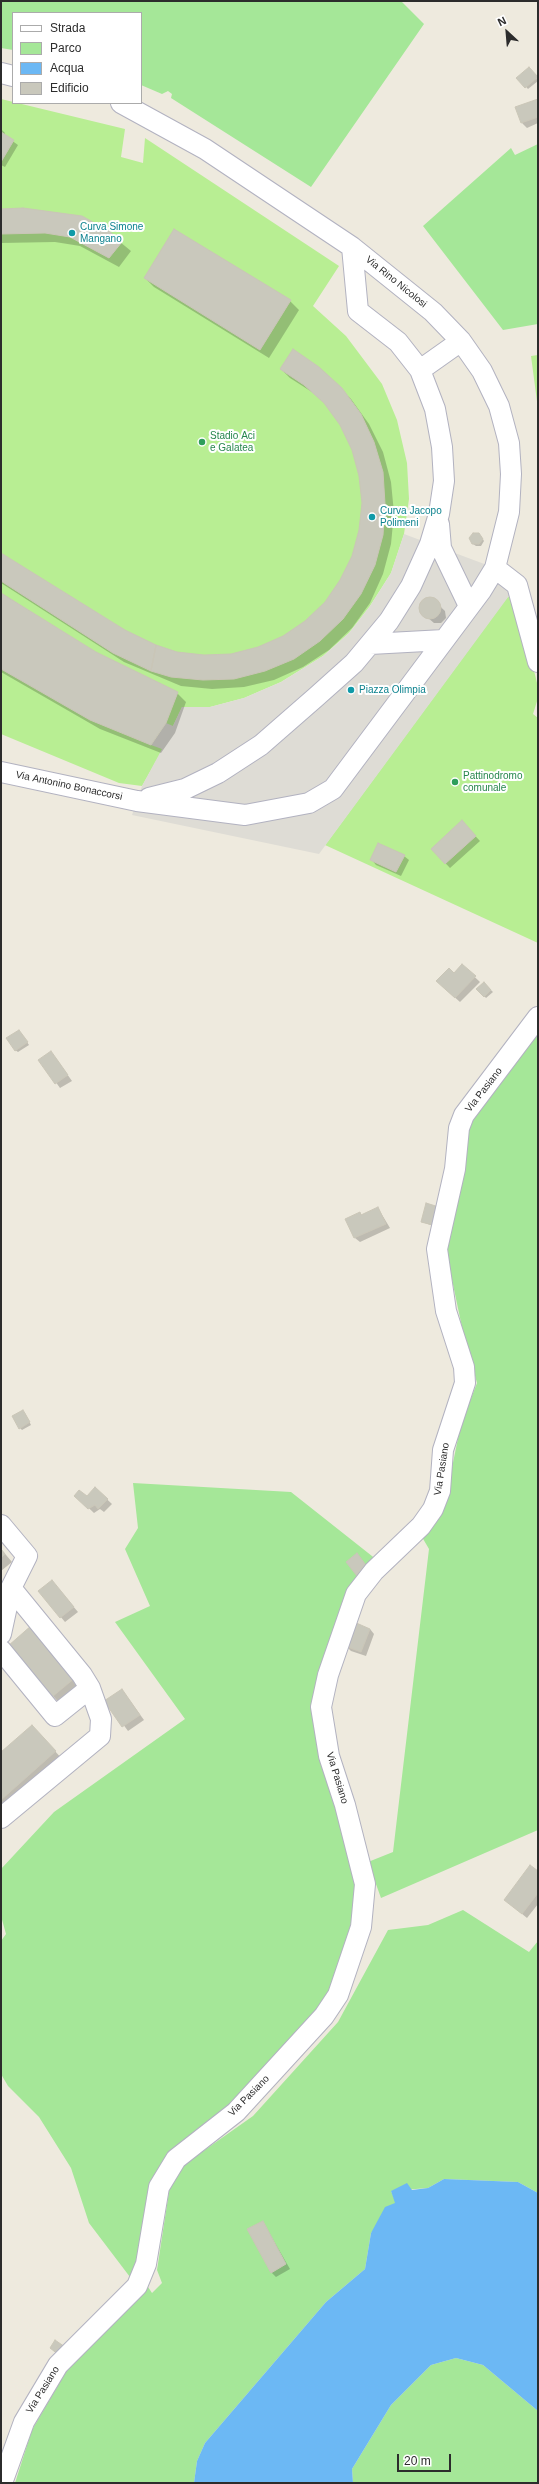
<!DOCTYPE html>
<style>
body{margin:0}
#map{position:relative;width:539px;height:2484px;overflow:hidden;background:#eeeade;font-family:Arial,sans-serif}
canvas{display:block}
.frame{position:absolute;inset:0;border:2px solid #2c2c2c;pointer-events:none}
.legend{position:absolute;left:12px;top:12px;width:130px;height:92px;box-sizing:border-box;background:#fff;border:1px solid #ababab;margin:0;padding:5px 7px;list-style:none;font-size:12px;color:#2c2c2c}
.legend li{display:flex;align-items:center;gap:8px;height:20px}
.legend b{width:20px;border:1px solid #ababab}
.north{position:absolute;left:487px;top:12px;width:40px;height:40px;-webkit-text-stroke:3px #fff;paint-order:stroke;rotate:334deg;font-size:11px;font-weight:700;line-height:16px;text-align:center;color:#2c2c2c}
.north::after{content:'';display:block;margin:auto;width:14px;height:18px;background:#2c2c2c;clip-path:polygon(50% 0,100% 100%,50% 72%,0 100%)}
.scale{position:absolute;left:397px;top:2454px;width:54px;height:18px;box-sizing:border-box;border:2px solid #2c2c2c;border-top:0;padding-left:5px;font-size:12px;line-height:14px;white-space:nowrap;color:#2c2c2c;-webkit-text-stroke:3px #fff;paint-order:stroke}
</style>
<div id="map">
<canvas width="539" height="2484"></canvas>
<div class="frame"></div>
<ul class="legend">
<li><b style="height:5px;background:#fff"></b>Strada</li>
<li><b style="height:11px;background:#a5e798"></b>Parco</li>
<li><b style="height:11px;background:#6cb8f4"></b>Acqua</li>
<li><b style="height:11px;background:#c9c8bc"></b>Edificio</li>
</ul>
<div class="north">N</div>
<div class="scale">20 m</div>
</div>
<script>
const context = document.querySelector('canvas').getContext('2d');
context.lineJoin = 'round';
function fill(path, color) {
  context.fillStyle = color;
  context.fill(path, 'evenodd');
}
function shape(rows) {
  const path = new Path2D();
  for (const r of rows) {
    if (r.length === 3) {
      path.moveTo(r[0] + r[2], r[1]);
      path.arc(r[0], r[1], r[2], 0, 2 * Math.PI);
      continue;
    }
    path.moveTo(r[0], r[1]);
    for (let i = 2; i < r.length; i += 2) path.lineTo(r[i], r[i + 1]);
  }
  return path;
}
function stroke(path, color, width, dash) {
  context.strokeStyle = color;
  context.lineWidth = width;
  context.lineCap = dash ? 'butt' : 'round';
  context.setLineDash(dash || []);
  context.stroke(path);
}
function label(font, color, halo, rows, align = 'center') {
  context.font = font + ' Arial,sans-serif';
  context.lineWidth = 4;
  context.setLineDash([]);
  context.textBaseline = 'middle';
  context.strokeStyle = halo;
  context.fillStyle = color;
  for (const [text, x, y, turn = 0] of rows) {
    context.save();
    context.translate(x, y);
    context.rotate((+turn || 0) * Math.PI / 180);
    context.textAlign = isNaN(turn) ? turn : align;
    if (halo) context.strokeText(text, 0, 0);
    context.fillText(text, 0, 0);
    context.restore();
  }
}
fill(shape([
 [1,1,401,1,424,24,311,187,171,98,172,94,168,91,162,94,141,85,141,13,13,13,13,50,1,48],
 [538,144,538,324,503,330,423,226,511,148,515,155],
 [538,1034,538,1830,381,1898,368,1862,393,1852,429,1549,422,1537,444,1506,461,1424,477,1383,463,1332,447,1256,447,1245,466,1164,466,1136,473,1118],
 [133,1483,291,1492,377,1560,323,1674,360,1884,334,1995,245,2094,188,2137,133,2281,89,2223,71,2168,39,2117,8,2086,1,2074,1,1941,6,1934,1,1916,1,1869,54,1812,185,1719,115,1622,150,1606,125,1549,138,1528],
 [463,1910,529,1952,538,1941,538,2193,518,2182,444,2179,428,2188,391,2191,396,2203,371,2233,365,2269,326,2302,205,2443,197,2461,194,2483,15,2483,32,2430,71,2363,148,2287,152,2293,162,2283,157,2270,170,2185,182,2166,253,2116,338,2022,388,1930,428,1925],
 [456,2358,483,2365,538,2411,538,2483,353,2483,352,2469,391,2405,431,2365]
]), '#a5e798');
fill(shape([
 [1,99,125,129,121,157,143,163,145,138,339,266,313,306,346,336,382,384,397,420,407,463,409,499,404,534,391,573,370,606,349,633,323,656,281,682,244,698,210,707,182,707,173,726,152,744,163,749,142,786,119,783,1,734],
 [538,355,538,409,531,356],
 [508,596,520,614,538,687,538,698,533,714,538,718,538,943,325,845]
]), '#b8ee93');
fill(shape([
 [404,534,495,568,517,585,319,854,132,815,142,786,162,749,151,745,166,723,173,726,182,707,210,707,244,698,281,682,323,656,349,633,370,606,391,573]
]), '#dedcd5');
fill(shape([
 [444,2179,518,2182,538,2193,538,2411,483,2365,456,2358,431,2365,391,2405,352,2469,353,2483,194,2483,197,2461,205,2443,326,2302,365,2269,371,2233,385,2207,395,2203,391,2191,407,2183,412,2190,428,2188]
]), '#6cb8f4');
fill(shape([
 [529,68,538,81,528,89,518,78],
 [538,100,538,123,527,128,522,123,516,108],
 [1,129,5,133,4,135,18,145,5,167,1,165],
 [1,210,108,232,131,251,119,267,80,246,55,242,1,243],
 [145,278,290,301,299,310,269,358,154,287],
 [319,367,351,399,369,424,383,452,391,482,394,513,391,544,383,574,370,603,352,628,329,650,303,667,274,680,244,687,212,689,181,686,124,662,1,583,1,554,125,631,156,646,177,653,204,656,231,655,258,648,283,637,306,622,325,603,341,581,353,556,360,530,363,503,360,475,353,449,341,425,326,404,315,394,290,378,281,369],
 [481,536,484,541,481,546,476,546,473,544],
 [1,593,95,653,177,693,186,702,175,733,161,753,100,729,1,672],
 [431,598,445,611,446,618,441,623,434,623,420,611,420,604,425,599],
 [462,822,480,841,450,868,432,849],
 [404,856,409,860,401,876,376,865,372,860],
 [462,965,480,982,460,1002,442,986],
 [484,983,493,992,486,998,478,989],
 [21,1033,29,1045,18,1052,15,1050],
 [55,1057,72,1081,60,1088,40,1060],
 [378,1208,390,1228,360,1242,355,1238,346,1219,360,1213,362,1216],
 [441,1209,439,1228,422,1222],
 [25,1413,31,1425,22,1430,20,1428],
 [96,1489,112,1504,104,1512,100,1509,94,1513,76,1496,87,1497],
 [1,1549,12,1562,1,1571],
 [56,1586,78,1612,65,1622,39,1591],
 [31,1627,82,1685,60,1704,9,1646],
 [370,1629,374,1634,366,1656,351,1651,346,1646],
 [122,1690,144,1720,128,1731,106,1701],
 [39,1733,62,1759,1,1809,1,1753],
 [538,1872,538,1904,527,1918,505,1900],
 [263,2222,290,2269,276,2277,271,2272]
]), '#0003');
const building = shape([
 [529,67,538,77,525,88,516,78,529,67],
 [538,99,538,117,521,123,515,107,538,99],
 [1,132,14,140,1,162,1,132],
 [23,208,82,216,109,231,122,242,109,258,70,237,45,233,1,234,1,209,23,208],
 [174,229,291,300,260,350,144,278,174,229],
 [293,349,319,367,342,388,361,414,374,442,383,472,385,504,383,535,375,565,361,594,343,619,320,641,294,659,265,671,234,679,203,680,171,677,151,671,156,645,177,652,204,655,231,654,258,647,283,636,305,621,325,602,340,580,352,556,359,530,362,503,359,476,352,450,340,425,324,403,304,385,280,369,293,349],
 [473,533,479,533,483,539,479,544,472,544,469,538,473,533],
 [1,553,125,630,156,645,151,671,113,653,1,581,1,553],
 [1,593,96,652,178,692,166,723,151,745,90,720,1,669,1,593],
 [430,608,11],
 [462,820,476,836,445,864,431,849,462,820],
 [378,843,405,855,396,872,370,860,378,843],
 [462,964,476,976,455,998,436,981,449,968,454,973,462,964],
 [484,982,491,990,484,997,476,989,484,982],
 [19,1030,28,1042,15,1051,6,1038,19,1030],
 [51,1051,68,1075,55,1084,38,1060,51,1051],
 [426,1203,442,1208,437,1226,421,1222,426,1203],
 [378,1207,386,1224,354,1238,345,1219,360,1212,361,1215,378,1207],
 [23,1410,30,1422,19,1429,12,1416,23,1410],
 [95,1487,108,1499,98,1509,95,1505,88,1509,74,1496,79,1490,87,1496,95,1487],
 [1,1549,5,1554,1,1558,1,1549],
 [357,1553,368,1568,357,1576,346,1562,357,1553],
 [52,1580,74,1607,60,1618,38,1591,52,1580],
 [354,1622,370,1629,361,1652,345,1646,354,1622],
 [32,1625,76,1677,52,1697,8,1646,32,1625],
 [122,1689,140,1715,122,1727,104,1701,122,1689],
 [32,1725,56,1751,1,1800,1,1752,32,1725],
 [530,1865,538,1871,538,1893,522,1914,504,1900,530,1865],
 [263,2221,286,2264,271,2273,247,2229,263,2221],
 [55,2340,65,2347,59,2355,50,2348,55,2340]
]);
fill(building, '#c9c8bc');
stroke(building, '#cac6b7', 1);
const minor = shape([
 [1,73,13,76],
 [420,370,461,341],
 [439,524,441,548,469,606],
 [495,568,517,585,538,662],
 [370,644,444,640],
 [1,772,137,801,245,815,309,803,333,789,481,591,495,568,509,512,511,474,509,443,499,406,482,371,461,341,433,312,352,247,205,149,121,103],
 [149,798,185,789,218,773,261,745,316,697,354,663,389,621,411,586,430,544,439,514,444,481,442,447,435,409,420,370,398,342,358,311,352,247],
 [1,1525,27,1556,11,1588,82,1675,90,1688,101,1719,100,1736,1,1818],
 [1,1634,11,1588],
 [1,1650,55,1716,90,1688],
 [2,2483,24,2422,58,2365,137,2286,146,2264,159,2187,176,2159,236,2112,324,2016,338,1995,361,1927,365,1884,345,1805,329,1756,321,1707,328,1675,356,1594,374,1571,421,1526,433,1509,440,1491,443,1450,465,1383,464,1367,446,1311,437,1249,455,1169,459,1128,464,1115,538,1017]
]);
stroke(minor, '#b2b2c0', 22);
stroke(minor, '#fff', 20);
for (const [x, y, r, color] of [
 [72,233,4,"#0f9aa8"],
 [202,442,4,"#2e9e5b"],
 [372,517,4,"#0f9aa8"],
 [351,690,4,"#0f9aa8"],
 [455,782,4,"#2e9e5b"]
]) {
  const dot = new Path2D();
  dot.arc(x, y, r, 0, 2 * Math.PI);
  context.fillStyle = color;
  context.fill(dot);
  stroke(dot, '#fff', 1.5);
}
label('10px', '#0d838f', '#fff', [
 ["Curva Simone",80,227],
 ["Mangano",80,239],
 ["Curva Jacopo",380,511],
 ["Polimeni",380,523],
 ["Piazza Olimpia",359,690]
], 'left');
label('10px', '#2c2c2c', '#fff', [
 ["Via Rino Nicolosi",396,282,39],
 ["Via Antonino Bonaccorsi",69,786,12],
 ["Via Pasiano",484,1090,-52],
 ["Via Pasiano",442,1469,-81],
 ["Via Pasiano",337,1778,73],
 ["Via Pasiano",249,2096,-45],
 ["Via Pasiano",43,2390,-58]
]);
label('10px', '#27864d', '#fff', [
 ["Stadio Aci",210,436],
 ["e Galatea",210,448],
 ["Pattinodromo",463,776],
 ["comunale",463,788]
], 'left');
</script>
